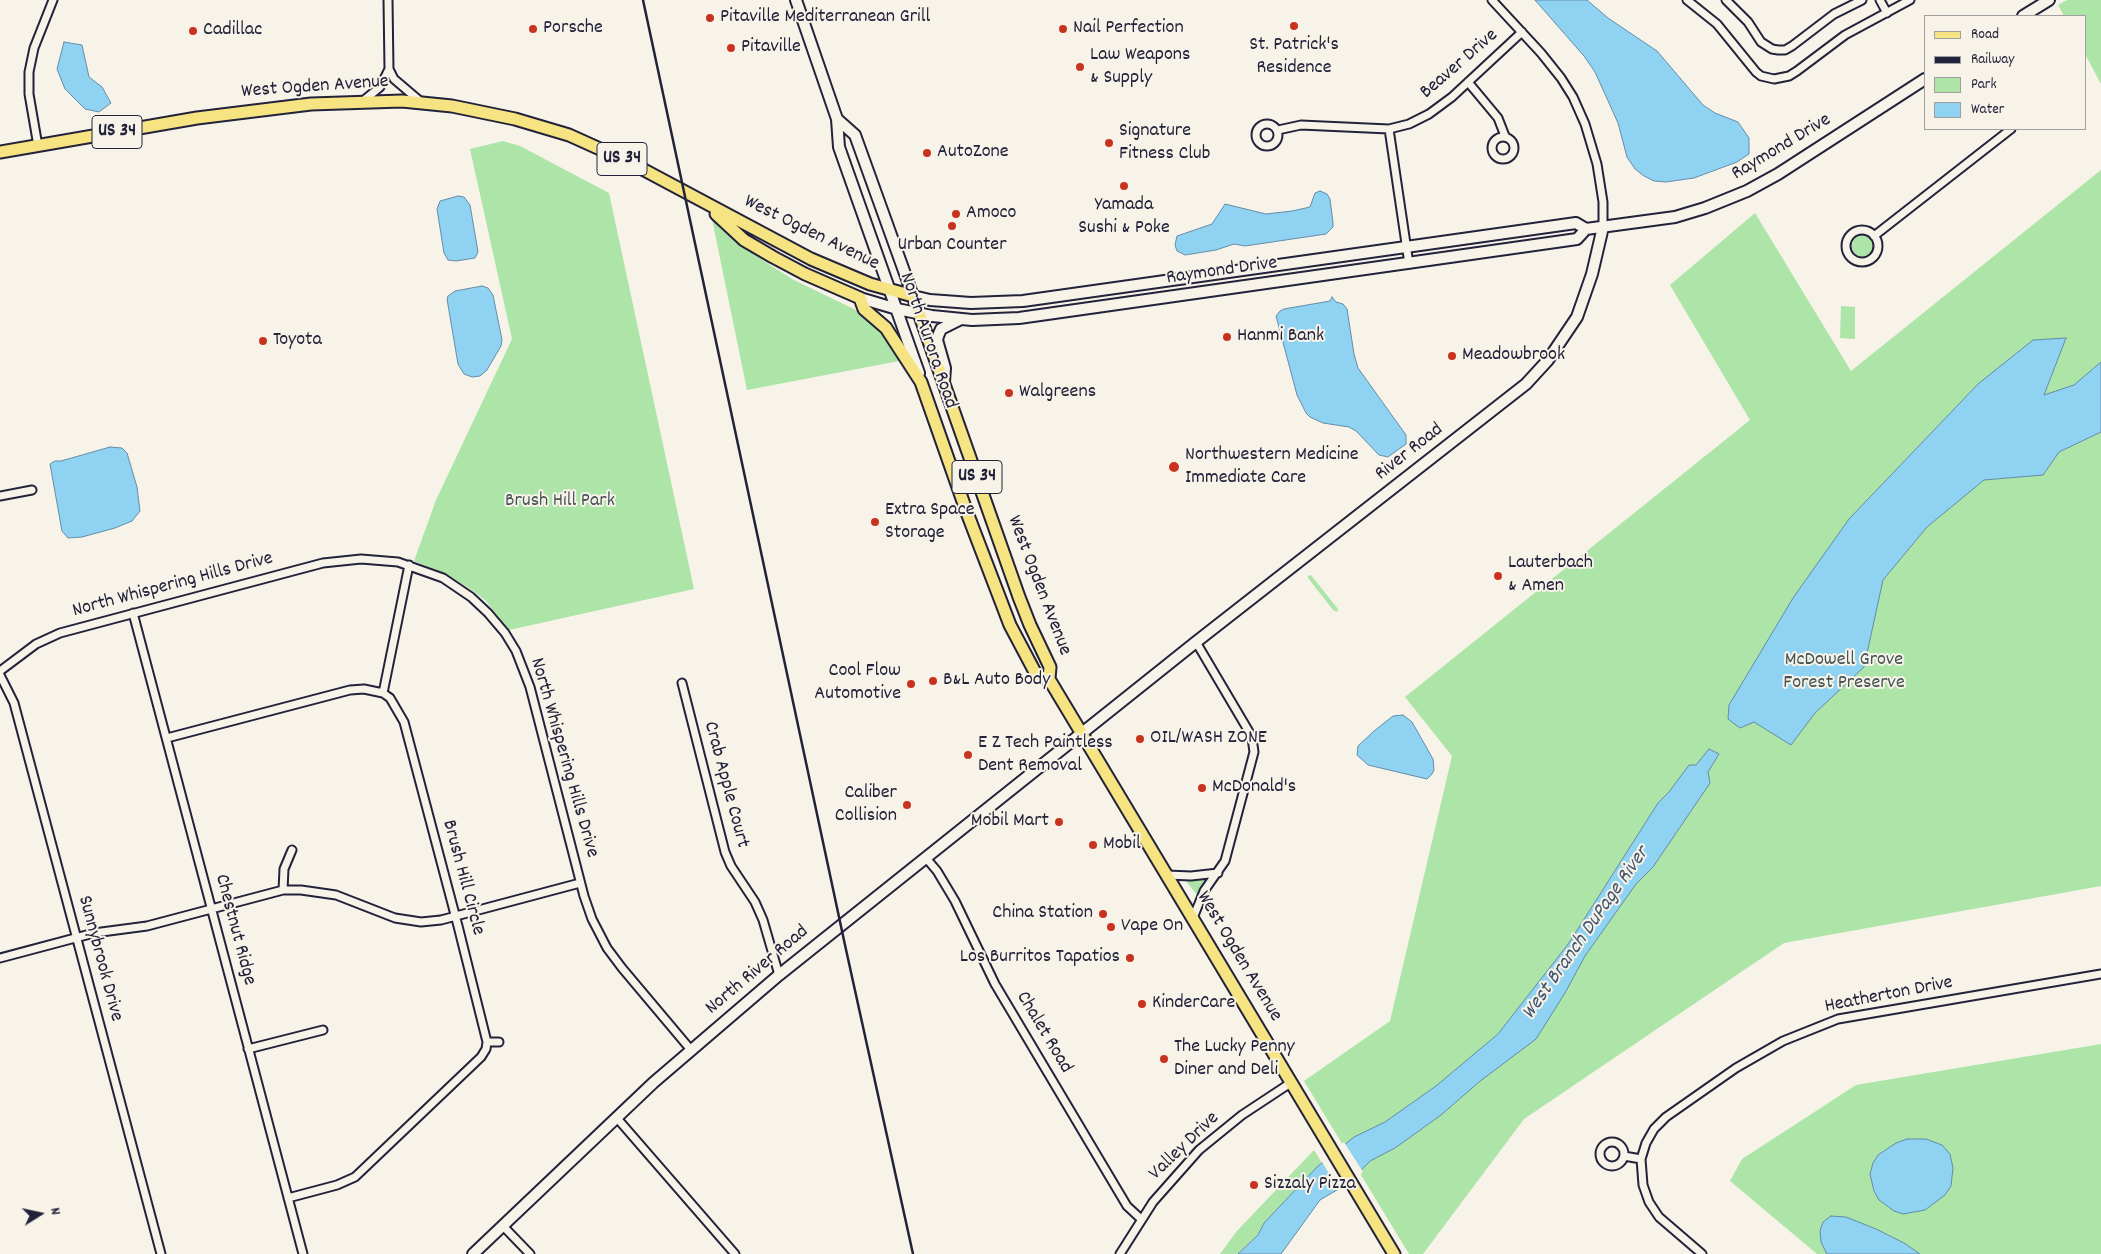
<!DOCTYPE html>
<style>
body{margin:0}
#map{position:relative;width:2101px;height:1254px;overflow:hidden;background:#f7f3e8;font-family:Dekko,sans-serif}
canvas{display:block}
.legend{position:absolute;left:1924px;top:15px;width:162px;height:115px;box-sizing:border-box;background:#f7f3e8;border:1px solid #a29fa3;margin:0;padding:6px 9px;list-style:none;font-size:15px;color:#22223b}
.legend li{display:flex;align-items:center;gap:10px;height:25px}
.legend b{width:25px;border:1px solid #a29fa3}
.north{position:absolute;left:15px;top:1189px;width:50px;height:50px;-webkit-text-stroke:4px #f7f3e8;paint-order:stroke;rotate:80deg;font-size:14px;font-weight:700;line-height:20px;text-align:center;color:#22223b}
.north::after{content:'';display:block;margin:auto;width:18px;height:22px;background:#22223b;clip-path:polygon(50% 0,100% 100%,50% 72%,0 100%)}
</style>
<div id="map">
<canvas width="2101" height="1254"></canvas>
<ul class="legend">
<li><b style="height:6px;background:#f6e381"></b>Road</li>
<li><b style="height:6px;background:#22223b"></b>Railway</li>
<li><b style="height:14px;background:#ade4a8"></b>Park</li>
<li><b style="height:14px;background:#90d2f1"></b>Water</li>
</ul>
<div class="north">N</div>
</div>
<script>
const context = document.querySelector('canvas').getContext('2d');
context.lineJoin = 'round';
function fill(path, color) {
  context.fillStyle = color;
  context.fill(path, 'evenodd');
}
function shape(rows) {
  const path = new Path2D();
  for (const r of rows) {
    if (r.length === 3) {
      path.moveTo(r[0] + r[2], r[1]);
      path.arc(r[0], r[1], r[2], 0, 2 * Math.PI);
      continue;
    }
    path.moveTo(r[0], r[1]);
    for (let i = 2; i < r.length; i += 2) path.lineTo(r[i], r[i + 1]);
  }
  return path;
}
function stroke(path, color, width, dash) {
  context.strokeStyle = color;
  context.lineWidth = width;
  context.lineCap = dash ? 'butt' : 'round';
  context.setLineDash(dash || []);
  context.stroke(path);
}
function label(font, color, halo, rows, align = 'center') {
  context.font = font + ' Dekko,sans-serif';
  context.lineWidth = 4;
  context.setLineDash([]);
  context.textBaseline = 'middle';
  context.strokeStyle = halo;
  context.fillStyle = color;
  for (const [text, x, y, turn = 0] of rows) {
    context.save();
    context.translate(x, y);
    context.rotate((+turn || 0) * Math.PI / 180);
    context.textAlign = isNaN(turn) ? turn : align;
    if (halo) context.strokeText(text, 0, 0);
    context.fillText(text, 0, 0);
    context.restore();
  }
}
fill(shape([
 [2067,0,2101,0,2101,84,2085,54,2085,16,2064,16,2058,5],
 [503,141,520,146,609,193,694,589,509,630,486,601,472,590,446,574,414,561,436,500,512,339,470,149],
 [2101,170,2101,886,1784,943,1524,1119,1423,1254,1409,1254,1304,1081,1390,1021,1452,756,1405,697,1750,420,1670,285,1755,213,1851,371],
 [712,219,762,260,794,280,862,313,880,329,899,361,747,390],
 [1863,246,11],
 [1841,306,1855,307,1855,339,1840,338],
 [1311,575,1338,609,1337,612,1333,610,1308,578,1308,576],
 [1212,877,1204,882,1197,895,1186,881,1187,879],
 [2101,1044,2101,1254,1817,1254,1730,1181,1742,1159,1856,1085],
 [1314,1150,1322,1163,1264,1223,1258,1235,1238,1254,1220,1254,1236,1232]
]), '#ade4a8');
const water = shape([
 [1535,0,1587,0,1608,18,1657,51,1703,105,1715,113,1738,122,1749,138,1749,154,1737,162,1694,178,1666,182,1654,181,1644,176,1635,169,1627,157,1618,123,1595,72,1584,56,1535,0],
 [64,42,82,45,89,77,102,87,111,103,99,112,85,109,65,89,57,69,64,42],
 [1320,191,1327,194,1330,199,1333,223,1333,227,1326,234,1245,246,1234,244,1216,250,1185,255,1177,251,1175,245,1177,236,1212,224,1225,204,1266,214,1292,211,1310,207,1315,193,1320,191],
 [458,196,464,197,470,205,478,252,475,258,456,261,448,260,444,253,437,209,440,201,458,196],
 [482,286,488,288,493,295,502,340,501,346,487,370,480,376,472,377,464,374,458,364,447,299,448,296,455,291,482,286],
 [1332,297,1336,302,1343,304,1347,309,1354,354,1358,368,1406,435,1406,444,1388,457,1379,455,1356,431,1349,427,1323,423,1310,417,1306,413,1297,395,1276,316,1280,311,1284,309,1330,301,1332,297],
 [2066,338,2044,395,2074,385,2101,362,2101,432,2059,452,2043,475,1984,480,1927,527,1883,580,1864,667,1815,713,1791,745,1754,722,1740,728,1728,719,1729,705,1793,598,1849,519,1978,384,2033,340,2066,338],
 [110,447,122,448,127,453,137,487,140,511,132,521,115,528,82,537,68,538,62,531,50,464,55,461,61,461,110,447],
 [1403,715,1412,722,1433,759,1434,770,1432,774,1427,779,1368,765,1357,755,1358,746,1374,731,1393,716,1403,715],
 [1709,749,1719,754,1708,772,1710,783,1653,867,1636,884,1585,956,1565,993,1536,1039,1479,1082,1441,1115,1395,1148,1370,1161,1349,1183,1320,1200,1281,1254,1238,1254,1258,1235,1264,1223,1317,1167,1354,1137,1385,1122,1436,1086,1498,1034,1569,943,1658,803,1669,792,1689,765,1696,765,1709,749],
 [1907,1139,1926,1139,1942,1145,1950,1154,1953,1168,1951,1186,1945,1195,1925,1210,1903,1214,1894,1211,1879,1200,1874,1191,1870,1174,1873,1163,1878,1155,1896,1143,1907,1139],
 [1831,1216,1846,1217,1876,1229,1904,1243,1920,1254,1827,1254,1821,1242,1820,1231,1823,1222,1831,1216]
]);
fill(water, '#90d2f1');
stroke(water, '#648ca8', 1);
fill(shape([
 [1344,1142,1363,1172,1351,1184,1339,1191,1321,1160]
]), '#f7f3e8');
const street = shape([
 [1492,0,1541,53,1561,78,1573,97,1585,124,1597,164,1603,202,1603,227],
 [1687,0,1717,24,1756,72,1761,76,1774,79,1789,76,1797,71,1845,35,1910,0],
 [1726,0,1748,22,1761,42,1772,49,1778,50,1785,50,1792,46,1834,14,1862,0],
 [1880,0,1887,13],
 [389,69,394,79,421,102],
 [1468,82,1498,118,1505,136],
 [363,101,380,87,389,69,388,0],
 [1267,135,11],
 [1389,129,1409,264],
 [1278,130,1301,125,1389,129,1409,124,1429,114,1452,97,1522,32],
 [1503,148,11],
 [38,146,29,94,29,72,34,48,53,0],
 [1862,246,16],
 [1874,236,2011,129],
 [0,496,32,490],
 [133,613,303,1254],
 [0,671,36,644,60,633,323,563,361,559,398,562,443,578,471,597,488,613,505,633,516,651,530,687,584,896,592,919,607,948,622,968,691,1050],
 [0,675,14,703,161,1254],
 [682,683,725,852,731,866,755,902,763,920,779,975],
 [383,693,409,565],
 [167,738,350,690,364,689,383,693,390,698,404,722,458,926,487,1042,486,1049,481,1057,355,1177,337,1185,288,1198],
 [926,858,937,871,955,901,995,984,1127,1206,1141,1219],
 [1167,875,1191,876,1218,873],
 [283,890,284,869,292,850],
 [1193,918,1204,891,1225,861,1254,752,1252,738,1248,730,1196,642],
 [0,958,94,933,147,926,283,890,301,890,336,895,395,918,421,922,441,920,580,883],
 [487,1042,499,1042],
 [248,1049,323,1030],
 [616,1117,735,1254],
 [1612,1154,12],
 [1624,1156,1641,1159],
 [503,1226,530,1254],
 [1120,1254,1153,1202,1199,1150,1242,1115,1292,1082],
 [1702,1254,1659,1217,1649,1202,1643,1185,1641,1159,1646,1143,1654,1129,1666,1117,1736,1068,1783,1041,1838,1019,2101,974]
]);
const secondary = shape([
 [796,0,837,119,839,147,919,373],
 [2023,16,2049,0],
 [837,119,855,135,913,296,930,300,971,303,1023,301,1576,223,1586,229],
 [860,298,897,309,932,316,972,320,1019,318,1577,239,1586,229,1675,217,1705,208,1747,191,1778,174,1925,79],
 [944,382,945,368,937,340,938,336,941,329,959,320],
 [473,1254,653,1083,779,975,1196,642,1526,384,1548,360,1577,317,1592,274,1603,227]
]);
const primary = shape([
 [0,152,197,118,311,104,402,101,452,106,515,119,569,135,631,163,811,259,870,284,913,296,1019,597,1030,625,1050,667,1049,679,1394,1254],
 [716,214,744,240,773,257,805,274,860,298,864,309,886,328,921,382,966,510,1010,625,1037,676,1049,679]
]);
stroke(street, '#22223b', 11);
stroke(secondary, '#22223b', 14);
stroke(primary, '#22223b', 15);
stroke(street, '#f7f3e8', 7);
stroke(secondary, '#f7f3e8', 10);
stroke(primary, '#f6e381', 11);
stroke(shape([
 [643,0,845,945,913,1254]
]), '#22223b', 2.5);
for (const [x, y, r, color] of [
 [710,18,5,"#c8321e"],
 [1294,26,5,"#c8321e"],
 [533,29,5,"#c8321e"],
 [1063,29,5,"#c8321e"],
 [193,31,5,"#c8321e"],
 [731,48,5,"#c8321e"],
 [1080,67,5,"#c8321e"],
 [1109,143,5,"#c8321e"],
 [927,153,5,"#c8321e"],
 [1124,186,5,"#c8321e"],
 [956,214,5,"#c8321e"],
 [952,226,5,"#c8321e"],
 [1227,337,5,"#c8321e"],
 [263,341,5,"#c8321e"],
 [1452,356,5,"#c8321e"],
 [1009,393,5,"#c8321e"],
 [1174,467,6,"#c8321e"],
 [875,522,5,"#c8321e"],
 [1498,576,5,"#c8321e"],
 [933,681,5,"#c8321e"],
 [911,684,5,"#c8321e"],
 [1140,739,5,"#c8321e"],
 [968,755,5,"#c8321e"],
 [1202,788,5,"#c8321e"],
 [907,805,5,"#c8321e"],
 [1059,822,5,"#c8321e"],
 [1093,845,5,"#c8321e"],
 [1103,914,5,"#c8321e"],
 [1111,927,5,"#c8321e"],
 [1130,958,5,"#c8321e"],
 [1142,1004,5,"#c8321e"],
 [1164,1059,5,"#c8321e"],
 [1254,1185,5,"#c8321e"]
]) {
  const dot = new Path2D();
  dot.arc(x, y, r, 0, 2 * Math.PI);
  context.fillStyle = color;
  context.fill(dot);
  stroke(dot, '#f7f3e8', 2);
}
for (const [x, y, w] of [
 [117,132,50],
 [622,159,50],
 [977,477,50]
]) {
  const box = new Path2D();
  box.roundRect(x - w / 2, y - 16.5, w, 33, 4);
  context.fillStyle = '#f7f3e8';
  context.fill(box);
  stroke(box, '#22223b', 1);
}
label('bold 19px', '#22223b', null, [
 ["US 34",117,132],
 ["US 34",622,159],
 ["US 34",977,477]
]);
label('20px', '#22223b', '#f7f3e8', [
 ["Pitaville Mediterranean Grill",720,18],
 ["Porsche",543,29],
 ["Nail Perfection",1073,29],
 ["Cadillac",203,31],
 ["St. Patrick's",1294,46,"center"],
 ["Residence",1294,69,"center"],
 ["Pitaville",741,48],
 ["Law Weapons",1090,56],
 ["& Supply",1090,79],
 ["Signature",1119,132],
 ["Fitness Club",1119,155],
 ["AutoZone",937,153],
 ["Yamada",1124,206,"center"],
 ["Sushi & Poke",1124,229,"center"],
 ["Amoco",966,214],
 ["Urban Counter",952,246,"center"],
 ["Hanmi Bank",1237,337],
 ["Toyota",273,341],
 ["Meadowbrook",1462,356],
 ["Walgreens",1019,393],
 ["Northwestern Medicine",1185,456],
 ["Immediate Care",1185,479],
 ["Extra Space",885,511],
 ["Storage",885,534],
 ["Lauterbach",1508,564],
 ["& Amen",1508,587],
 ["Cool Flow",901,672,"right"],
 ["Automotive",901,695,"right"],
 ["B&L Auto Body",943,681],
 ["OIL/WASH ZONE",1150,739],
 ["E Z Tech Paintless",978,744],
 ["Dent Removal",978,767],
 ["McDonald's",1212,788],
 ["Caliber",897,794,"right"],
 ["Collision",897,817,"right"],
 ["Mobil Mart",1049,822,"right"],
 ["Mobil",1103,845],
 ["China Station",1093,914,"right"],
 ["Vape On",1121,927],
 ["Los Burritos Tapatios",1120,958,"right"],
 ["KinderCare",1152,1004],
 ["The Lucky Penny",1174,1048],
 ["Diner and Deli",1174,1071],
 ["Sizzaly Pizza",1264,1185]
], 'left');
label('20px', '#22223b', '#f7f3e8', [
 ["Beaver Drive",1460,65,-41],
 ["West Ogden Avenue",315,88,-4],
 ["Raymond Drive",1782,148,-31],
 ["West Ogden Avenue",811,234,26],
 ["Raymond Drive",1222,272,-8],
 ["North Aurora Road",927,341,71],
 ["River Road",1410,453,-38],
 ["North Whispering Hills Drive",173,586,-15],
 ["West Ogden Avenue",1038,586,69],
 ["North Whispering Hills Drive",563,758,74],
 ["Crab Apple Court",725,785,75],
 ["Brush Hill Circle",462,878,75],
 ["Chestnut Ridge",234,930,75],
 ["West Ogden Avenue",1238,957,59],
 ["Sunnybrook Drive",99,959,75],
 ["North River Road",758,971,-40],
 ["Heatherton Drive",1889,996,-11],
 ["Chalet Road",1043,1033,59],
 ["Valley Drive",1185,1147,-44]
]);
label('20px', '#455256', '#f7f3e8', [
 ["Brush Hill Park",560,502],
 ["McDowell Grove",1844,661],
 ["Forest Preserve",1844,684]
]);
label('italic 21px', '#435772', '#f7f3e8', [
 ["West Branch DuPage River",1587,934,-55]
]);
</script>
